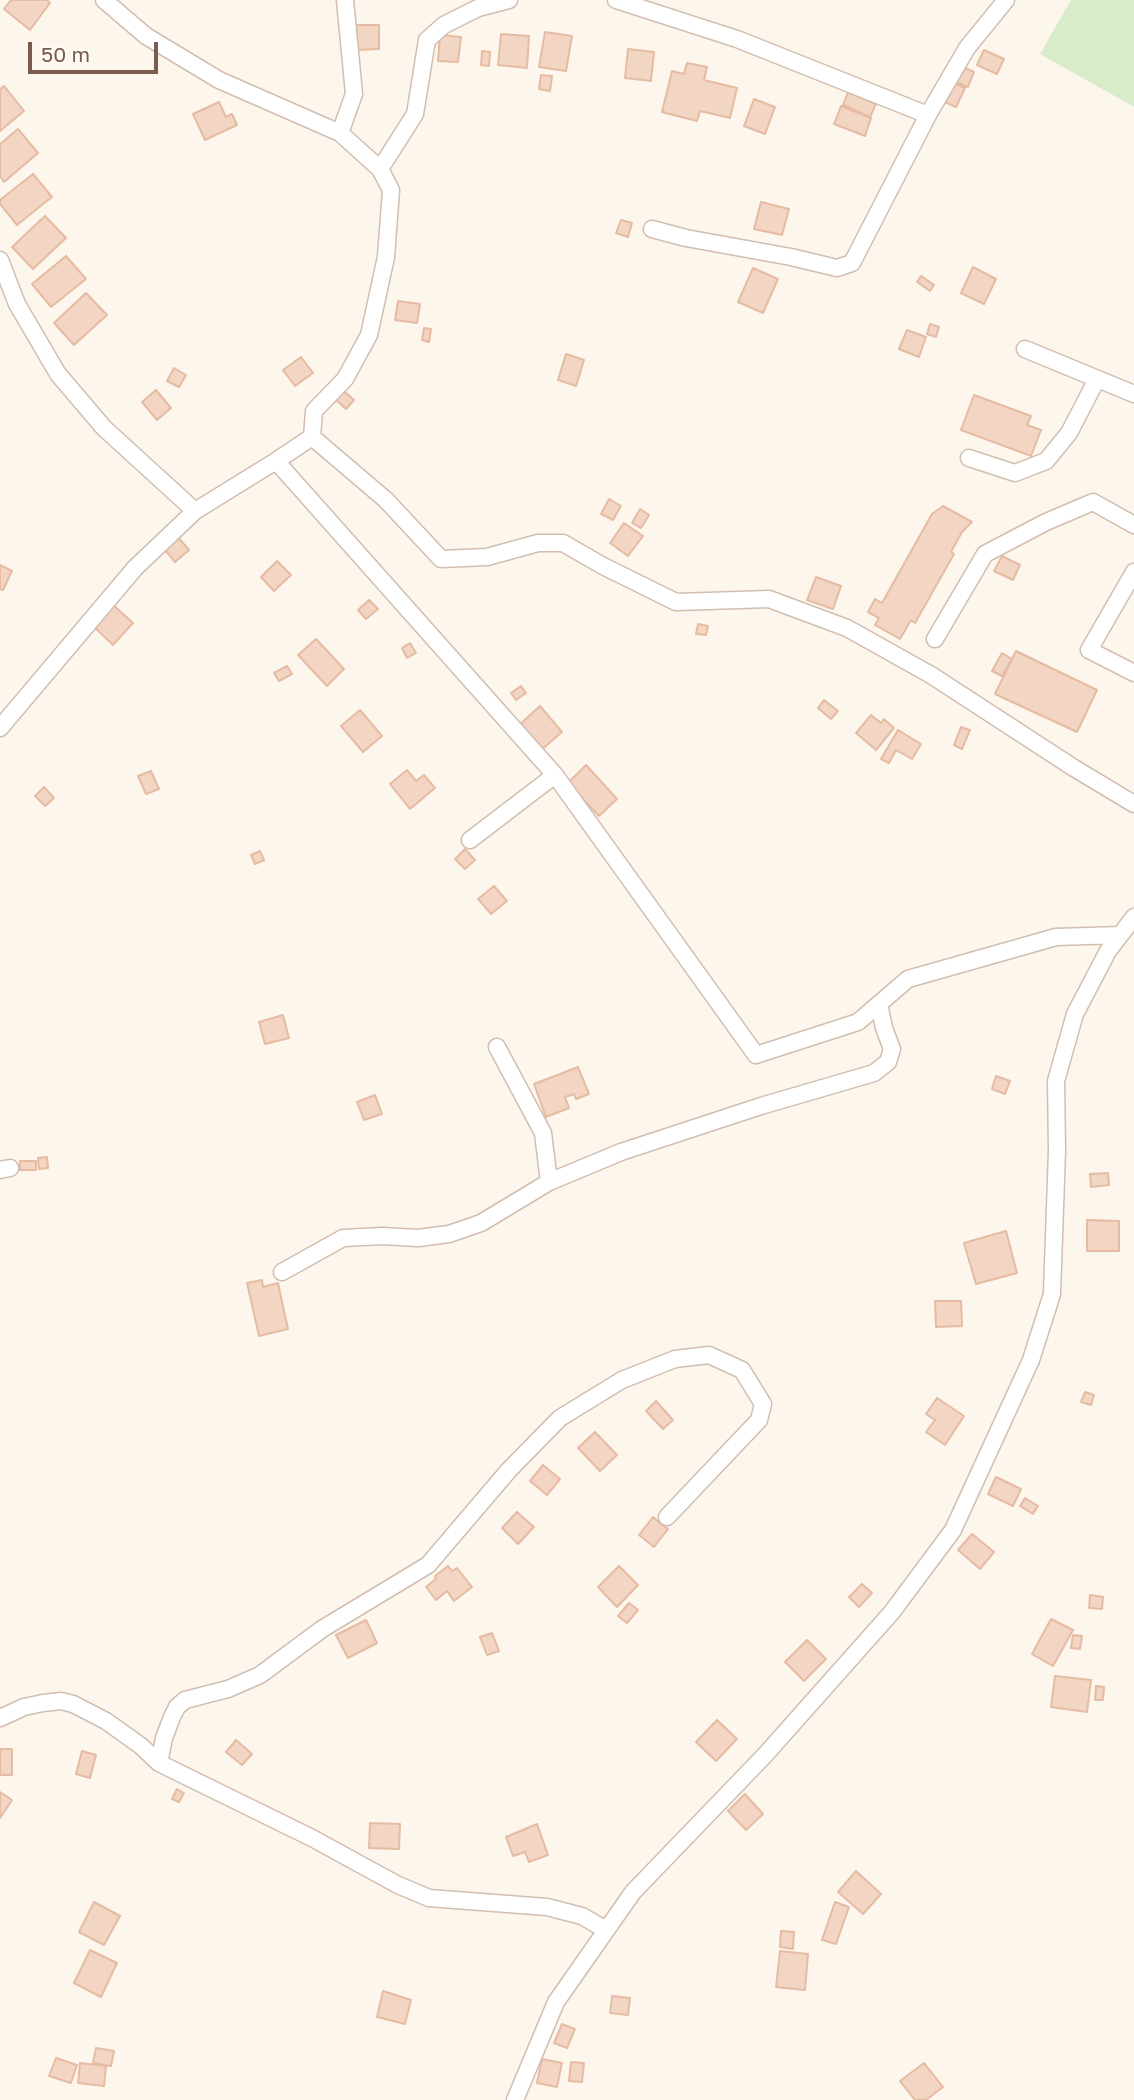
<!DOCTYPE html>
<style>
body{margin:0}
#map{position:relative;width:1134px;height:2100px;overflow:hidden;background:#fdf6ec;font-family:"Golos Text",sans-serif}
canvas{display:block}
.scale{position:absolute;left:28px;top:42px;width:130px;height:32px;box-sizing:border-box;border:4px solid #7a5c4d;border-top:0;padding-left:9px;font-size:21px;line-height:24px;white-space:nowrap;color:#7a5c4d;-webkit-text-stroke:5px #fffaf3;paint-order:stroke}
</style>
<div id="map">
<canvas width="1134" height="2100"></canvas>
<div class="scale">50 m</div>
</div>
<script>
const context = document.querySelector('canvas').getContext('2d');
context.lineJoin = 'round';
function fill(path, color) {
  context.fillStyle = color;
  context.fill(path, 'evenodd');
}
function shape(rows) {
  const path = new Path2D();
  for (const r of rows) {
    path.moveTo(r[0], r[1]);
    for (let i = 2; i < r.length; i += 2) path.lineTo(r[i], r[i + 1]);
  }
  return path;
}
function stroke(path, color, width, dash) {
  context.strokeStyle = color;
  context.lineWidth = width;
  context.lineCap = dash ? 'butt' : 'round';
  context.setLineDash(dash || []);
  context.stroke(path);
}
fill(shape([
 [1071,0,1134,0,1134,107,1040,54]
]), '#d8ecc9');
const building = shape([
 [11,0,47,0,50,3,30,30,4,9,11,0],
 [356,25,379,25,379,49,357,50,356,25],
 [545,32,572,36,566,71,539,67,545,32],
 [501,34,529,36,527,68,498,65,501,34],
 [440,35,461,37,458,62,438,61,440,35],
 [628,49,654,52,651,81,625,78,628,49],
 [984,50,1004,59,997,74,977,65,984,50],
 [482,51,490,52,489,66,481,65,482,51],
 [687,63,707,67,704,80,737,88,730,118,700,111,697,121,662,112,672,71,684,74,687,63],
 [958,65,974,72,968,87,951,80,958,65],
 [541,75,552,76,550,91,539,89,541,75],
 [949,81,965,88,956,107,940,100,949,81],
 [4,86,24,111,0,131,0,89,4,86],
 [848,92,876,104,870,117,843,105,848,92],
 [754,99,775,107,765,134,744,126,754,99],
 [219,102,226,117,232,114,237,125,205,140,193,114,219,102],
 [841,106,871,118,865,136,834,124,841,106],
 [18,129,38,153,4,182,0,176,0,144,18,129],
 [33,174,52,197,17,225,0,204,0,200,33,174],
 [761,202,789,209,782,235,754,229,761,202],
 [45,216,66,238,33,269,12,247,45,216],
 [621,220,632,223,628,237,616,233,621,220],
 [66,256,86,279,51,307,32,284,66,256],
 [973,267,996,279,984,304,961,293,973,267],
 [753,268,778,279,763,313,738,302,753,268],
 [921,276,934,285,930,291,917,282,921,276],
 [86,293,107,315,74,345,54,323,86,293],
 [398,301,420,304,417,323,395,320,398,301],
 [930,324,939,327,936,337,927,334,930,324],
 [424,328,431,329,429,342,422,340,424,328],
 [907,330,926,337,919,357,899,349,907,330],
 [566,354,584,360,576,386,558,380,566,354],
 [301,357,313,373,295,386,283,370,301,357],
 [174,368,186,375,179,387,167,381,174,368],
 [156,390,171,408,157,420,142,402,156,390],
 [344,391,354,400,346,409,336,400,344,391],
 [974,395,1031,416,1027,425,1041,430,1031,456,961,430,974,395],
 [609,499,621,506,613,520,601,514,609,499],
 [943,506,972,522,962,532,951,552,954,554,915,623,911,620,900,639,875,625,879,618,868,612,875,599,882,603,932,514,943,506],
 [640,509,649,515,641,528,632,523,640,509],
 [624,523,643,536,628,556,610,543,624,523],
 [176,535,189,550,175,562,162,546,176,535],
 [1002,556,1020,565,1013,580,994,571,1002,556],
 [277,561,291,575,274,591,261,577,277,561],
 [0,565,12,571,3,590,0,589,0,565],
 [816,577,841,586,833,609,807,600,816,577],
 [369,600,378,609,366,619,358,610,369,600],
 [112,604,133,623,113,645,92,625,112,604],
 [698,624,708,626,706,635,696,634,698,624],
 [316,639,344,669,327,686,298,655,316,639],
 [410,643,416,653,407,658,402,648,410,643],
 [1016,651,1097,690,1077,732,995,694,1016,651],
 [1002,653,1012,659,1002,676,992,671,1002,653],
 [287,666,292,674,279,681,274,673,287,666],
 [521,686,526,693,516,700,511,693,521,686],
 [824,700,838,711,831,719,818,708,824,700],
 [540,706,562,732,540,751,518,726,540,706],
 [360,710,382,736,363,752,341,726,360,710],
 [871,715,881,723,884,719,894,728,876,750,856,733,871,715],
 [961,727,970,730,962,749,954,745,961,727],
 [898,730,921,744,912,759,896,750,889,763,881,759,898,730],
 [586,765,617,799,599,816,568,783,586,765],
 [407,770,416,781,424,775,435,788,410,809,390,784,407,770],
 [151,771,159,789,146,794,138,776,151,771],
 [44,787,54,798,45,806,35,796,44,787],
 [465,849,475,860,465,869,455,859,465,849],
 [260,851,264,860,255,864,251,855,260,851],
 [494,886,507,901,491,914,478,899,494,886],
 [283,1015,289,1038,265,1044,259,1022,283,1015],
 [578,1067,589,1094,576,1099,574,1094,565,1097,569,1108,546,1117,534,1084,578,1067],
 [996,1076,1010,1081,1005,1094,992,1089,996,1076],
 [375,1095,382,1114,364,1120,357,1102,375,1095],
 [47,1157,48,1168,39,1169,38,1158,47,1157],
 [20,1161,36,1161,36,1170,20,1170,20,1161],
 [1108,1173,1109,1185,1091,1187,1090,1174,1108,1173],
 [1087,1220,1119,1221,1119,1251,1087,1251,1087,1220],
 [1006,1231,1017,1273,976,1284,964,1243,1006,1231],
 [262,1280,263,1287,278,1283,288,1329,259,1336,247,1283,262,1280],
 [935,1301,961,1301,962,1326,936,1327,935,1301],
 [1085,1392,1094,1395,1091,1405,1081,1402,1085,1392],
 [937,1398,964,1416,945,1445,926,1432,935,1420,926,1414,937,1398],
 [656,1401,673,1420,663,1429,646,1411,656,1401],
 [595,1432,617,1455,600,1471,578,1448,595,1432],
 [543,1465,560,1479,547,1495,530,1481,543,1465],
 [996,1477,1021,1489,1013,1506,988,1494,996,1477],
 [1025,1498,1038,1506,1033,1514,1020,1506,1025,1498],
 [517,1512,534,1527,518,1544,502,1528,517,1512],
 [653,1517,668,1529,654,1547,639,1535,653,1517],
 [972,1534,994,1552,980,1569,958,1550,972,1534],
 [448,1566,452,1571,457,1568,472,1587,454,1601,447,1591,436,1600,426,1587,436,1579,435,1576,448,1566],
 [619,1566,638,1585,617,1607,598,1587,619,1566],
 [862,1584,872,1593,859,1607,849,1597,862,1584],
 [1090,1595,1103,1597,1102,1609,1089,1608,1090,1595],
 [629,1603,638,1610,627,1623,618,1616,629,1603],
 [1051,1619,1073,1630,1053,1666,1032,1654,1051,1619],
 [366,1620,377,1643,348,1658,336,1635,366,1620],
 [492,1633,499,1651,487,1655,480,1637,492,1633],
 [1073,1635,1082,1636,1080,1649,1071,1648,1073,1635],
 [807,1640,826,1659,804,1681,785,1662,807,1640],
 [1055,1676,1091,1680,1087,1712,1051,1707,1055,1676],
 [1096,1686,1104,1687,1103,1700,1095,1700,1096,1686],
 [717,1720,737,1739,716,1761,696,1742,717,1720],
 [236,1740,252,1754,242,1765,226,1752,236,1740],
 [0,1749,12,1749,12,1775,0,1775,0,1749],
 [82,1751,96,1755,90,1778,76,1774,82,1751],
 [177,1789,184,1793,179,1802,172,1799,177,1789],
 [0,1792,12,1800,0,1818,0,1792],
 [745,1794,763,1814,746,1830,728,1811,745,1794],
 [370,1823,400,1824,399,1849,369,1848,370,1823],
 [537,1824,548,1855,529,1862,525,1852,513,1856,506,1837,537,1824],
 [856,1871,881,1894,863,1914,838,1892,856,1871],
 [94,1902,120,1916,104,1945,79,1932,94,1902],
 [835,1902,849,1907,836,1944,822,1940,835,1902],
 [781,1931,794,1932,793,1949,780,1947,781,1931],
 [90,1950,117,1963,101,1997,74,1983,90,1950],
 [780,1951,808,1954,805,1990,776,1987,780,1951],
 [383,1991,411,2000,405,2024,377,2017,383,1991],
 [612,1996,630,1998,628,2015,610,2013,612,1996],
 [562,2024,575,2029,567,2048,554,2043,562,2024],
 [96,2048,114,2051,111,2066,93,2063,96,2048],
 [56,2058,77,2065,71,2083,49,2076,56,2058],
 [542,2059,562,2063,557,2087,537,2083,542,2059],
 [571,2062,584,2063,582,2082,569,2081,571,2062],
 [80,2063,106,2066,104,2086,78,2083,80,2063],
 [924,2063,943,2087,926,2100,915,2100,900,2081,924,2063]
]);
fill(building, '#f3d5c3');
stroke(building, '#e6bba3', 2);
const minor = shape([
 [616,0,737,39,928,115],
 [340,133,354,94,345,0],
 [380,169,415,114,427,40,444,25,478,8,509,0],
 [652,229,686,238,791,257,837,268,852,263,928,115,967,48,1006,0],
 [0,260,17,304,58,374,104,428,195,511],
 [1025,349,1134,394],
 [312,437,386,500,441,559,487,557,538,543,563,543,603,566,676,602,769,599,847,628,931,675,1074,768,1134,804],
 [969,458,1015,473,1046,461,1069,433,1097,379],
 [276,461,555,775,756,1055,858,1022,908,979,1056,937,1120,935],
 [1134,572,1089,650,1134,673],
 [935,639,985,554,1046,522,1093,502,1134,525],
 [0,728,135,568,195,511,276,461,312,437,314,411,345,379,369,335,386,257,391,190,380,169,340,133,219,80,146,36,104,0],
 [470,840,555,775],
 [497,1047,543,1133,549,1182],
 [0,1170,10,1168],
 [282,1272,343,1238,382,1236,418,1238,449,1234,481,1223,549,1182,621,1152,761,1106,874,1073,888,1062,892,1049,884,1028,879,1004],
 [0,1718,24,1707,43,1703,61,1701,73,1704,106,1721,141,1746,159,1763,312,1838,398,1885,429,1898,547,1907,582,1916,606,1930],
 [159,1763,164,1738,172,1717,177,1707,185,1700,228,1689,260,1675,322,1629,428,1565,509,1470,560,1418,622,1380,675,1359,709,1355,742,1370,763,1404,759,1420,667,1517],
 [515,2100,556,2002,633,1892,765,1755,892,1612,953,1530,1031,1360,1052,1294,1057,1150,1056,1081,1075,1014,1108,951,1134,917]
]);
stroke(minor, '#d1beb0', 19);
stroke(minor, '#fff', 16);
</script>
